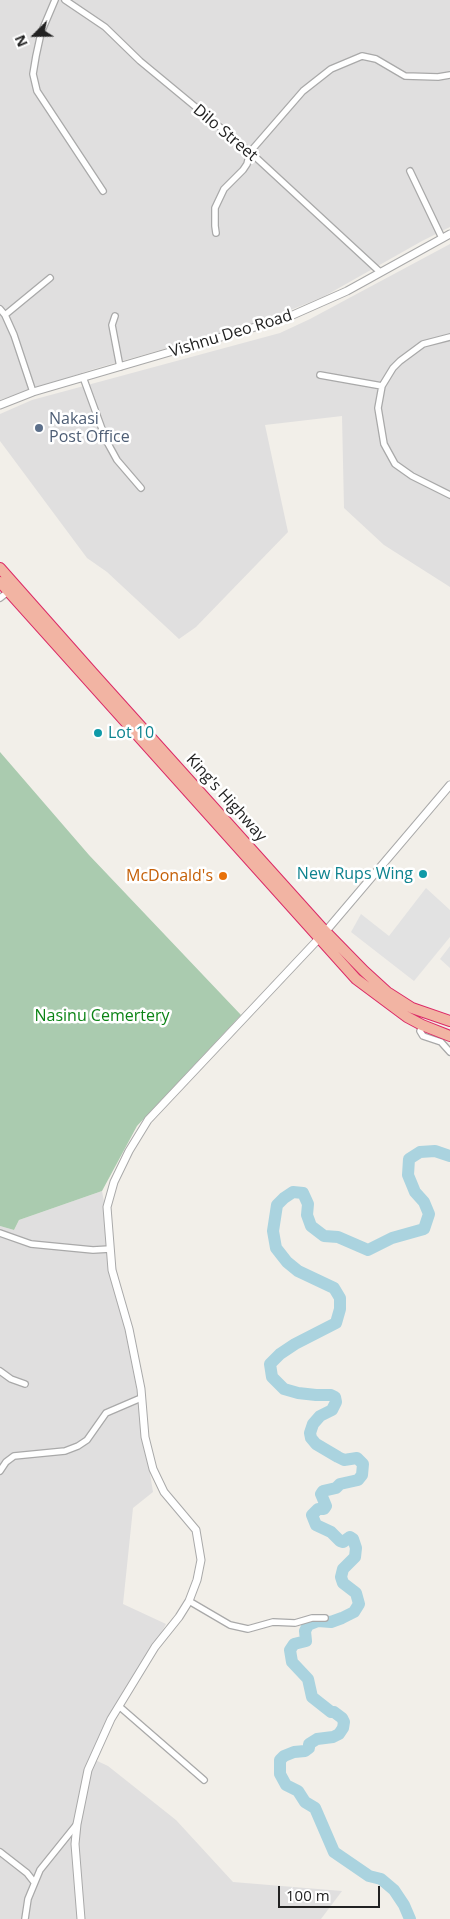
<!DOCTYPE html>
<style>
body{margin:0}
#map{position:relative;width:450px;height:1919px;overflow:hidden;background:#f2efe9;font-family:"Open Sans",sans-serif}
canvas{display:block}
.north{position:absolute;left:10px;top:10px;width:50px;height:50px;-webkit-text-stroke:4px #fff;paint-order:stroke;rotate:247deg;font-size:14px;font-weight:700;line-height:20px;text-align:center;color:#222}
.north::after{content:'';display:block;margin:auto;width:18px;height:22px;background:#222;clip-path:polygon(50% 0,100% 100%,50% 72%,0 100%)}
.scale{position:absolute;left:278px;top:1886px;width:102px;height:22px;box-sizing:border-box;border:2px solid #222;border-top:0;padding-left:6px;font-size:15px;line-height:18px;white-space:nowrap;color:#222;-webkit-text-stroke:4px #fff;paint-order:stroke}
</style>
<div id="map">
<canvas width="450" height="1919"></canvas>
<div class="north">N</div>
<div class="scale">100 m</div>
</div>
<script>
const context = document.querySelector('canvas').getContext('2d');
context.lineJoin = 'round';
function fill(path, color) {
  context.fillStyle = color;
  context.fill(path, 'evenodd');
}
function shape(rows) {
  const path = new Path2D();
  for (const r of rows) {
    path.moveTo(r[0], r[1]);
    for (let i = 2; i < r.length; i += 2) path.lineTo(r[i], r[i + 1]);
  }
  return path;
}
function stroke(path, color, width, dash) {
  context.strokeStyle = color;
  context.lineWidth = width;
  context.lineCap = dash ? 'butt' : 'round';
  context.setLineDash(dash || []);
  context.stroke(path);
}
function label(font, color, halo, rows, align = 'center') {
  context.font = font + ' "Open Sans",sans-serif';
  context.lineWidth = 5;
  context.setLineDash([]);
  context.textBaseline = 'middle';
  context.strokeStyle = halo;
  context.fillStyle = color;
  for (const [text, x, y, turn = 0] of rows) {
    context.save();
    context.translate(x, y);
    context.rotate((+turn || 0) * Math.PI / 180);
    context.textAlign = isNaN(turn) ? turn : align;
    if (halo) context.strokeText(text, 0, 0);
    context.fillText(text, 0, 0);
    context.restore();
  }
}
fill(shape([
 [0,0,450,0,450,227,422,241,323,297,288,311,272,318,94,369,0,400],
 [450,244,450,587,384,545,344,508,342,416,265,425,288,532,196,627,179,639,107,572,87,558,0,441,0,414,32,400,280,333,310,319],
 [102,1191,125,1315,153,1492,133,1508,123,1604,166,1624,93,1759,108,1766,176,1820,233,1882,342,1891,321,1919,0,1919,0,1226,14,1230,19,1220]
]), '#e0dfdf');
fill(shape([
 [0,752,89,855,241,1015,137,1126,102,1191,19,1220,14,1230,0,1226]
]), '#aacbaf');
fill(shape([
 [426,888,450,910,450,937,414,981,351,932,361,914,389,936],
 [450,946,450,968,440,959]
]), '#e2e2e2');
stroke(shape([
 [410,1919,404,1905,394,1890,381,1879,369,1876,334,1852,315,1808,305,1802,298,1791,286,1785,280,1774,280,1760,284,1756,294,1752,305,1751,309,1748,309,1744,317,1739,333,1737,339,1734,343,1728,344,1722,342,1718,334,1712,331,1712,312,1697,308,1679,292,1662,290,1650,294,1644,306,1641,305,1631,308,1625,318,1621,331,1622,342,1618,354,1612,359,1604,356,1593,343,1583,341,1577,343,1569,355,1557,356,1548,353,1539,350,1537,343,1542,340,1541,331,1532,316,1525,312,1515,318,1509,324,1509,326,1506,321,1494,323,1491,336,1488,340,1484,358,1480,362,1475,363,1464,357,1458,344,1460,338,1457,316,1444,311,1438,310,1433,313,1424,320,1416,332,1410,336,1402,335,1397,331,1395,316,1395,298,1393,284,1389,272,1377,270,1364,280,1354,295,1344,336,1323,340,1309,340,1298,334,1288,298,1271,287,1262,276,1248,273,1231,277,1205,284,1198,293,1192,303,1193,308,1204,307,1215,311,1226,324,1236,338,1237,368,1250,392,1238,424,1229,429,1214,424,1202,415,1192,408,1175,409,1159,420,1152,435,1151,450,1156]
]), '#aad3df', 12);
const minor = shape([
 [55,0,41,33,36,56,33,74,37,91,103,191],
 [65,0,105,27,140,61,250,152,380,272],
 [410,171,442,238],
 [216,233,215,226,215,208,224,189,243,170,247,164,250,152,303,91,331,69,362,56,376,59,405,76,438,77,450,75],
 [0,309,5,315,14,335,33,392],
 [5,315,50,278],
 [115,316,112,325,120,367],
 [450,337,423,344,400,361,393,368,382,386,378,408,384,444,395,464,412,476,450,495],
 [320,375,382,386],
 [83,377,106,440,117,460,141,488],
 [0,598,9,591],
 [422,1025,420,1031,423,1036,441,1042,450,1052],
 [0,1233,31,1244,93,1250,110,1249],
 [0,1371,11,1379,25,1384],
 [0,1471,6,1462,14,1456,65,1451,78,1446,87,1440,106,1413,141,1398],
 [189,1601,230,1625,248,1629,273,1622,295,1623,312,1618,325,1618],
 [120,1707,204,1780],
 [0,1852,27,1873,34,1882],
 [25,1919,28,1899,40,1870,77,1824]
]);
const tertiary = shape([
 [0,405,33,392,286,318,347,291,450,234],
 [81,1919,75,1844,77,1824,88,1770,111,1719,155,1647,179,1617,189,1601,197,1580,201,1560,196,1530,164,1492,153,1469,145,1437,141,1389,129,1329,112,1270,107,1207,114,1182,129,1151,148,1120,326,931,450,785]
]);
const trunk = shape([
 [0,568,92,672,322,928,364,971,387,992,412,1008,450,1021],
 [0,582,356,979,407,1017,422,1025,450,1036]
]);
stroke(minor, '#a9a9a9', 8);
stroke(tertiary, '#a9a9a9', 9);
stroke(trunk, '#dc2a67', 12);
stroke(minor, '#fff', 5.5);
stroke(tertiary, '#fff', 7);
stroke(trunk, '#f2b4a3', 10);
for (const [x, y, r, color] of [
 [39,428,5,"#5c6f8a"],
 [98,733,5,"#0f9aa8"],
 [423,874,5,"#0f9aa8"],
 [223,876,5,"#e8710a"]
]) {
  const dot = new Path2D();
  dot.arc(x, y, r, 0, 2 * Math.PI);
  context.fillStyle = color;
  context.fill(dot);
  stroke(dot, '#fff', 2);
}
label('16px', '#222', '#fff', [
 ["Dilo Street",225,133,40],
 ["Vishnu Deo Road",231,334,-17],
 ["King's Highway",226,798,48]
]);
label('16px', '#4e5e75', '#fff', [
 ["Nakasi",49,419],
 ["Post Office",49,437]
], 'left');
label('16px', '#0d838f', '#fff', [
 ["Lot 10",108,733],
 ["New Rups Wing",413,874,"right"]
], 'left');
label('16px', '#c56008', '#fff', [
 ["McDonald's",213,876]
], 'right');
label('16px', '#0c8416', '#fff', [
 ["Nasinu Cemertery",102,1016]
]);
</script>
